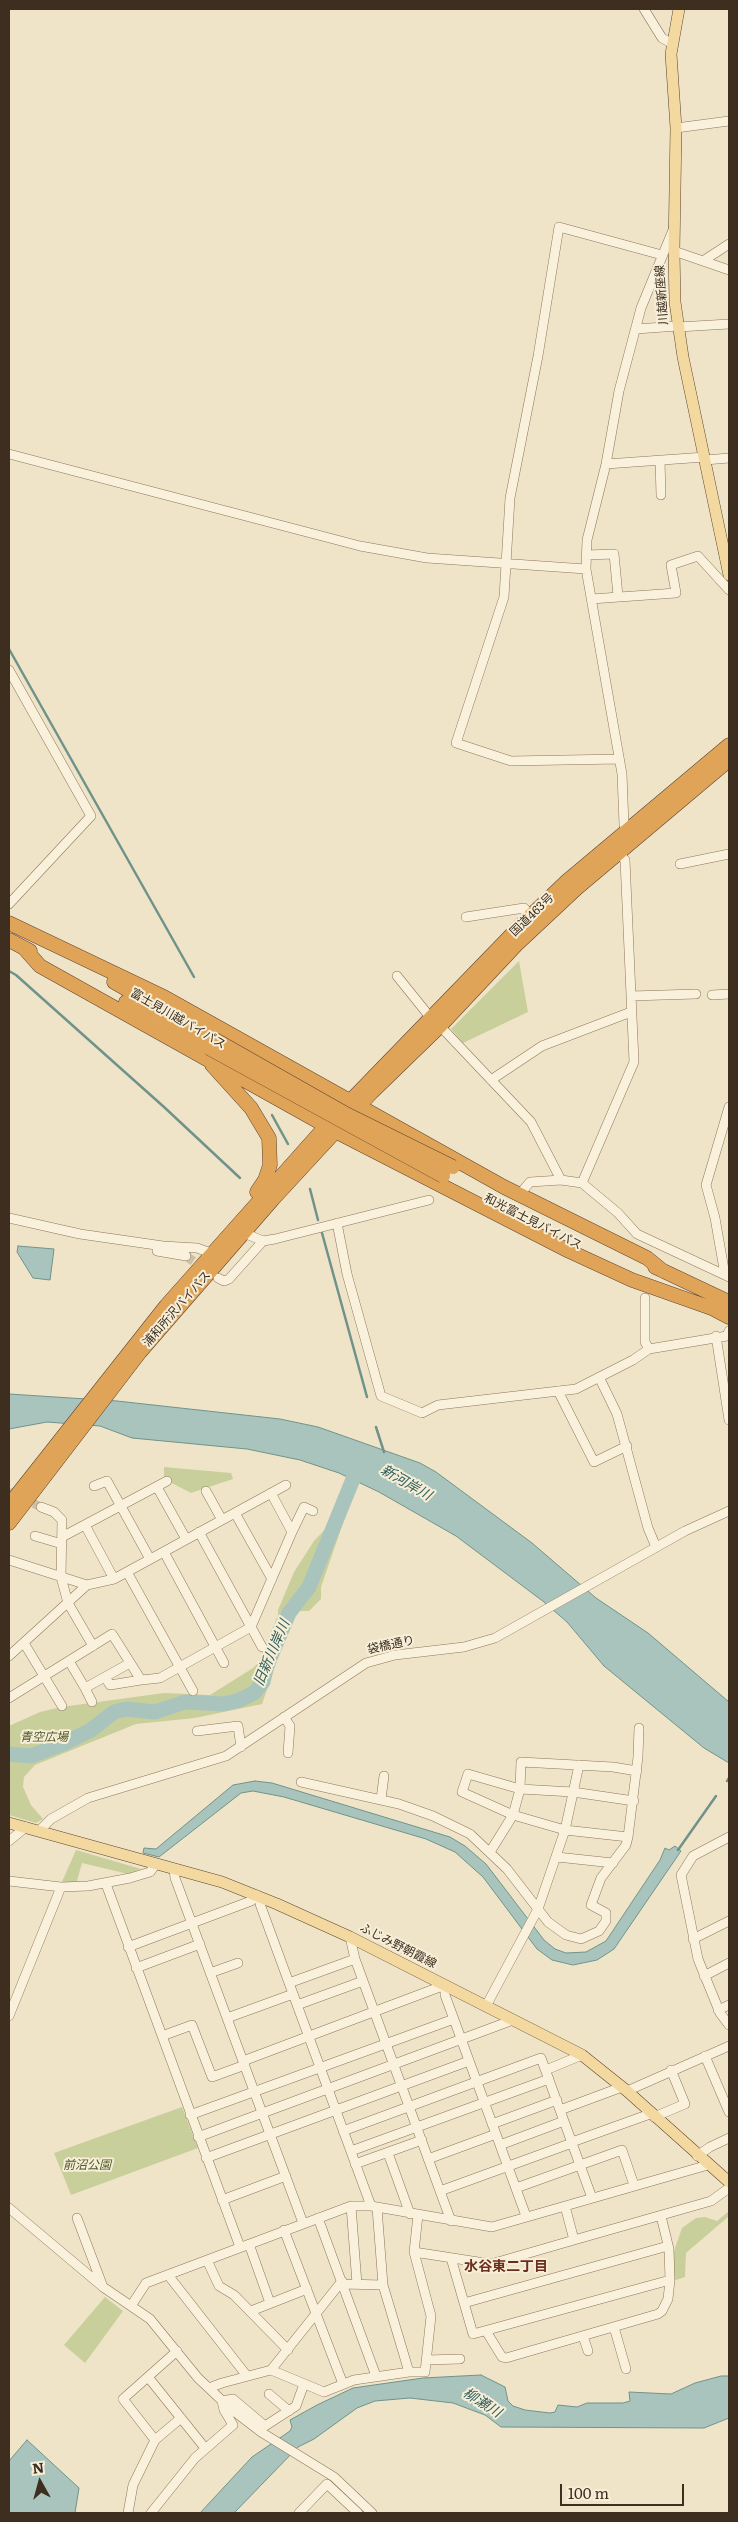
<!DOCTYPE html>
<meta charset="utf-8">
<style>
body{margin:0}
#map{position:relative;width:738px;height:2522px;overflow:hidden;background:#f0e4c8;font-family:Literata,serif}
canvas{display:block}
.frame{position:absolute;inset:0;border:10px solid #3d2e20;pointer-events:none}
.north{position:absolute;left:15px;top:2457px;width:50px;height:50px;-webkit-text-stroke:4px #f7eed8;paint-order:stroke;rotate:353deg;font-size:14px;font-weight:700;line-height:20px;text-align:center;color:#3d2e20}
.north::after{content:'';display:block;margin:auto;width:18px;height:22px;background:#3d2e20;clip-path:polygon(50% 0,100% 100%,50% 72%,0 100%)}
.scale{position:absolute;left:560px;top:2484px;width:124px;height:22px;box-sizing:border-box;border:2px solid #3d2e20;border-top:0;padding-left:6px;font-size:15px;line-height:18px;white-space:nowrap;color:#3d2e20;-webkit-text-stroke:4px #f7eed8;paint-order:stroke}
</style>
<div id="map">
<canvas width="738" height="2522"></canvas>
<div class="frame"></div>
<div class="north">N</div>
<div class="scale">100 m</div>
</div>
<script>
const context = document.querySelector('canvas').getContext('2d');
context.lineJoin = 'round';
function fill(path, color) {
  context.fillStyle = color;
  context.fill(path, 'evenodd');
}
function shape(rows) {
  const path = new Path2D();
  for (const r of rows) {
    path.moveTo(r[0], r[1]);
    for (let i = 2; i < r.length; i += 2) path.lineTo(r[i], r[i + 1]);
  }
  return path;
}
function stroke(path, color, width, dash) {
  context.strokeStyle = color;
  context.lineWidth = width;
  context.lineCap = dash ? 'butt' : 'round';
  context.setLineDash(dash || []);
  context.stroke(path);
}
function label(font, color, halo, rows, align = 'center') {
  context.font = font + ' Literata,"Noto Sans JP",serif';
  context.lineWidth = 4;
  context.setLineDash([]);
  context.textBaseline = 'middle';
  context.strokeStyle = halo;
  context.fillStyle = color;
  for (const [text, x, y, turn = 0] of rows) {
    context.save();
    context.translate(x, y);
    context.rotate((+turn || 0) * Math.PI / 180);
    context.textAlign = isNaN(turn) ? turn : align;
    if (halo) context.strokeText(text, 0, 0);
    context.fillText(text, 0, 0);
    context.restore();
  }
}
fill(shape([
 [519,961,528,1012,463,1043,451,1029],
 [164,1467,231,1473,233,1479,191,1493,164,1479],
 [339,1495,351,1500,321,1587,321,1599,309,1611,294,1611,262,1704,195,1718,136,1724,35,1765,24,1777,23,1787,31,1805,43,1819,36,1823,9,1815,9,1726,40,1712,61,1707,164,1693,210,1695,253,1668,258,1663,278,1615,278,1610,294,1572,314,1541,330,1524],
 [76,1850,141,1869,128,1874,82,1863,76,1884,61,1884],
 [182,2107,198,2148,71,2195,54,2153],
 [729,2211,729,2216,686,2253,685,2277,673,2281,673,2254,682,2228,696,2218,705,2217,717,2221],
 [105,2297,123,2311,85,2363,64,2345]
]), '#c9cf9b');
const water = shape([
 [18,1246,54,1249,50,1280,33,1278,17,1252,18,1246],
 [9,1394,117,1401,280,1419,318,1427,420,1463,436,1472,532,1543,596,1598,648,1633,729,1702,729,1763,704,1748,604,1666,567,1622,544,1602,456,1536,379,1492,339,1473,300,1460,247,1449,132,1438,100,1426,47,1422,9,1429,9,1394],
 [255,1781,272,1783,450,1837,465,1846,486,1864,544,1940,555,1949,566,1953,586,1952,606,1941,660,1860,665,1848,669,1850,675,1846,681,1851,614,1949,597,1960,573,1965,552,1960,537,1949,483,1877,455,1852,426,1839,284,1797,253,1791,241,1793,159,1857,143,1853,144,1848,156,1849,233,1785,255,1781],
 [481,2375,505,2387,508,2401,513,2406,525,2410,550,2413,555,2412,558,2405,577,2407,587,2403,623,2403,630,2401,629,2392,671,2394,695,2383,721,2376,729,2376,729,2418,704,2428,501,2427,485,2415,453,2403,410,2398,375,2401,357,2408,314,2439,298,2447,234,2513,200,2513,252,2457,290,2431,292,2427,290,2420,317,2405,353,2388,423,2378,481,2375],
 [27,2440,79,2488,75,2513,9,2513,9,2461,27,2440]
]);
fill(water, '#a9c4bc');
stroke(water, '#6f938a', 1);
stroke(shape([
 [9,649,194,977],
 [9,971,16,975,164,1107,240,1178],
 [272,1115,288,1144],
 [310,1189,318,1220],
 [322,1233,367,1397],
 [376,1427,384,1452],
 [727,1781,729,1778],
 [678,1850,716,1796]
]), '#6f938a', 2.5);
stroke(shape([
 [9,1754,31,1756,65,1743,91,1730,114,1712,126,1709,155,1712,185,1702,223,1704,237,1701,254,1693,263,1682,267,1665,289,1613,309,1587,360,1462]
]), '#a9c4bc', 15);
stroke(shape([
 [186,1256,204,1269],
 [9,1492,41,1507]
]), '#ccc0a6', 9, [9, 4.5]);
const minor = shape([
 [644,9,662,38,671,43],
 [676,128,729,121],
 [674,251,729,270],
 [703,261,729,244],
 [678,327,729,324],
 [636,329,678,326],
 [9,454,360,546,427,558,586,569],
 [660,460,661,495],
 [705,460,729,458],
 [606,464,705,457],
 [587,555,614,554,618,596],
 [591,599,676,593,671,565,698,556,729,590],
 [9,670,91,816,9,904],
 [619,759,511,761,456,743,504,597,510,498,538,356,559,227,662,255],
 [627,830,624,825,622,774,586,569,587,540,606,464,619,391,641,308,673,230],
 [680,864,729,854],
 [466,917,524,908,531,915],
 [397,976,430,1017],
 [712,995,729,994],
 [631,996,696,994],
 [440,1026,531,1122,561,1180],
 [491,1080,542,1046,631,1012],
 [582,1183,634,1062,625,860,619,853],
 [520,1194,530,1182,561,1180,582,1183,618,1213,637,1234,729,1277],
 [9,1218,80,1234,163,1246,197,1248,211,1253],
 [337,1223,347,1274,381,1396,422,1413,438,1405,576,1389,633,1360,649,1349],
 [244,1233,263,1241,275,1239,429,1200],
 [157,1251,186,1256],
 [725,1275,715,1218,706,1185,729,1107],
 [218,1278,224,1281,229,1279,263,1241],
 [645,1298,645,1342,649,1349,727,1336,729,1331],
 [716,1336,729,1420],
 [599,1377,617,1414,648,1528,656,1547],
 [558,1391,594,1462,627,1446],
 [94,1486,107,1481,150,1559],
 [157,1487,186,1539],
 [206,1491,222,1520],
 [41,1507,54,1512,62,1520,61,1577,68,1603,93,1646],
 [235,1513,272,1579],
 [85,1525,114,1579],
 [199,1532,262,1647],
 [292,1532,304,1507,313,1511],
 [35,1536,62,1544],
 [62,1537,167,1481],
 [164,1552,224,1663],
 [9,1560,87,1585],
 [127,1572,193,1691],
 [24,1643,62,1706],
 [9,1656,87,1585,114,1579,286,1485],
 [69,1661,85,1688,130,1663],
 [105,1677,110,1685,141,1680],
 [85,1688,92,1702],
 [9,1698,112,1634,141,1680,160,1678,251,1627,292,1532,271,1493],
 [284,1717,290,1726,288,1753],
 [197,1731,238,1726,241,1747],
 [301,1782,399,1804,433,1816,470,1834,507,1869,548,1922,566,1935,581,1939,599,1931,606,1921,606,1913,591,1905,601,1878,626,1845,628,1837,638,1757,639,1728],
 [381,1799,384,1776],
 [39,1831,51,1819,88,1798,226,1756,366,1663,395,1655,464,1647,495,1638,685,1531,729,1511],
 [628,1837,565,1830,513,1815,462,1792,468,1774,520,1789,573,1792,634,1801],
 [729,1837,693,1856,681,1875,698,1959,720,2013,729,2025],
 [9,1841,26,1827],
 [490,1852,513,1815,520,1789,521,1762,613,1767,637,1771],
 [557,1857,613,1863],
 [174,1869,175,1878,303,2223],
 [9,1881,61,1887,88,1886,130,1878,150,1872,156,1864],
 [106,1884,240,2247],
 [260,1897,260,1904,371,2206],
 [350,1937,355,1959,451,2221],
 [693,1939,729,1921],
 [128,1947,251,1901,257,1895],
 [136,1968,200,1944],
 [210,1973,238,1963],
 [704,1976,729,1963],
 [289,1983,355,1959],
 [297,2005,363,1981],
 [486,2006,538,1909,565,1830,579,1765],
 [718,2010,729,2005],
 [9,2016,61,1887],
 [227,2018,293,1994],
 [162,2036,192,2025,212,2077,245,2065],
 [705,2056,729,2112],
 [243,2061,445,1985,445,1995,526,2216],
 [546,2070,582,2055],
 [627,2091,729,2046],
 [560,2110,622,2087],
 [190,2115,454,2019],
 [654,2117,685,2104,671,2070],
 [492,2124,557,2100],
 [343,2131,541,2058,592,2198],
 [198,2137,513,2020],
 [572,2142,650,2114],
 [500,2145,564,2121],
 [351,2151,549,2079],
 [388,2153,410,2214],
 [697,2156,710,2147,729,2138],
 [206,2158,469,2061],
 [428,2159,496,2134],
 [355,2164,422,2140],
 [516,2188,622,2150,634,2185],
 [440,2191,572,2143],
 [222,2200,286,2176],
 [351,2206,357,2284],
 [565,2206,574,2240,711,2201,729,2188],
 [9,2208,103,2287,150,2319,198,2378,231,2409,261,2432,334,2477,372,2513],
 [377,2208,383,2285,409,2372],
 [77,2218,103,2287],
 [318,2218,376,2376],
 [284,2230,343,2384],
 [249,2244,270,2303],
 [414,2252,491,2264,574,2240],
 [451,2258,473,2334,670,2280],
 [207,2260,219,2286,234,2295,288,2350],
 [168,2275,247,2376],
 [343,2284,383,2285],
 [464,2303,668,2246],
 [131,2306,146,2283,351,2206,371,2206,492,2227,708,2165],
 [251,2311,307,2289],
 [614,2327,626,2369],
 [486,2331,502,2357,506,2358,658,2314,662,2311,668,2299,670,2280,669,2249,661,2216],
 [583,2336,588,2351],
 [426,2360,460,2359],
 [271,2370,324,2392,354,2380,409,2372,425,2372,431,2316,414,2252,418,2215],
 [148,2377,205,2448],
 [209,2388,222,2383,271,2370,342,2281],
 [269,2394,289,2411],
 [155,2440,123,2399,177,2351],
 [128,2513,133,2485,155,2440,181,2418],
 [151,2513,195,2458,233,2425,224,2410,222,2401,233,2399,265,2426,296,2406,304,2384],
 [299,2513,327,2484,358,2513]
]);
const major = shape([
 [679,9,671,54,676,128,674,251,675,302,683,357,729,575],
 [9,1823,222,1882,277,1904,350,1937,582,2055,627,2091,729,2182]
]);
const highway = shape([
 [9,923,164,997,504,1187,647,1258,663,1271],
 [9,940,30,951],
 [24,948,40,966,337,1132,569,1251,632,1280,714,1309],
 [114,982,212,1038],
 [126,1002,209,1048],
 [212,1065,251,1108,269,1138,270,1165,265,1180,257,1192],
 [655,1267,729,1302],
 [708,1306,729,1317],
 [9,1505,166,1306,326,1126,519,927,567,881,729,745],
 [9,1523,140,1352,273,1199,372,1092,440,1026,516,945,577,888,729,760]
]);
stroke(minor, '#8d765c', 10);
stroke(major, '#5b4430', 12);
stroke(highway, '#5b4430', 15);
stroke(minor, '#faf1dc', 9);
stroke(major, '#f3d9a0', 11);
stroke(highway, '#e0a458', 14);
const highwayBridge = shape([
 [212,1038,346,1114,453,1167],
 [209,1048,443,1176]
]);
stroke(highwayBridge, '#5b4430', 15, []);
stroke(highwayBridge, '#e0a458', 14);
label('12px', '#3d2e20', '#f7eed8', [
 ["川越新座線",662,295,-94],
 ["国道463号",532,915,-44],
 ["富士見川越バイパス",178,1019,30],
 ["和光富士見バイパス",533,1222,27],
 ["浦和所沢バイパス",177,1309,-49],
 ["袋橋通り",391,1645,-12],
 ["ふじみ野朝霞線",398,1946,27]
]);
label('italic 12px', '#4d5a26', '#f7eed8', [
 ["青空広場",44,1737],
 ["前沼公園",87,2165]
]);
label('italic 14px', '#2f5d5a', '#f7eed8', [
 ["新河岸川",406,1483,30],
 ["旧新川岸川",272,1653,-67],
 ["柳瀬川",482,2403,32]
]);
label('bold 14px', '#6b2e1e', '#f7eed8', [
 ["水谷東二丁目",506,2267]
]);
</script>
